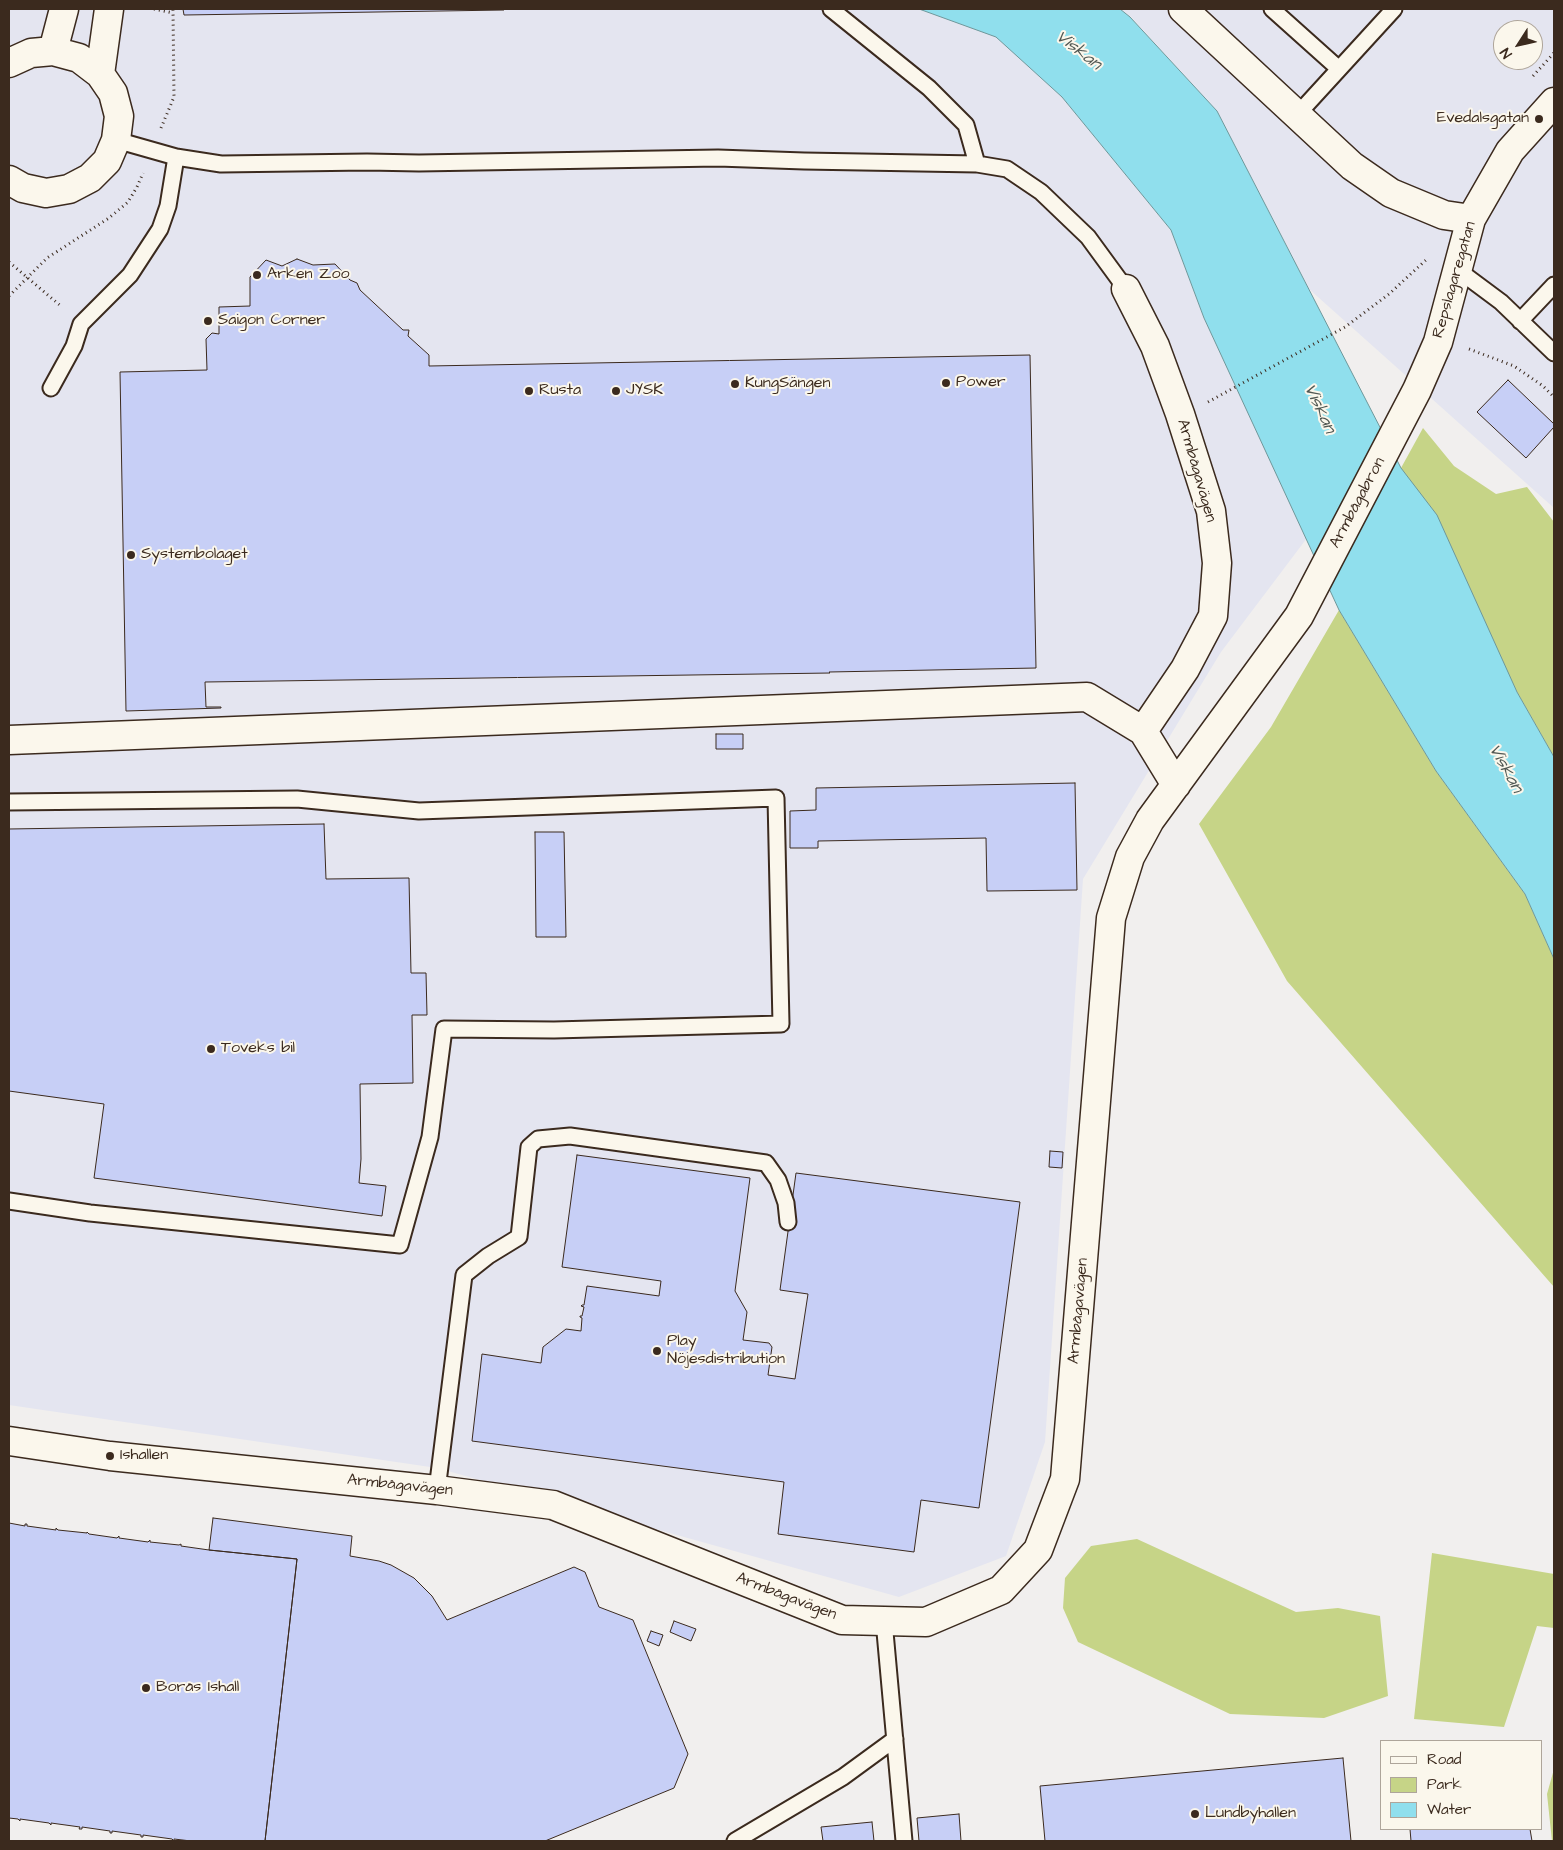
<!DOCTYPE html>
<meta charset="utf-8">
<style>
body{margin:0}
#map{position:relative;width:1563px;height:1850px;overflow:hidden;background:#f1efee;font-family:"Architects Daughter",sans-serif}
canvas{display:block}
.frame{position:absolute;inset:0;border:10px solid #3b2a1e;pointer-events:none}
.legend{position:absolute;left:1380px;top:1740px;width:162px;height:90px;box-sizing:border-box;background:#fbf7ec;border:1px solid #aea59a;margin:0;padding:6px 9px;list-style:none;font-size:15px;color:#3b2a1e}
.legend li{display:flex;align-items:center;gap:10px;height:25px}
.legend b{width:25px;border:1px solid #aea59a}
.north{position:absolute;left:1493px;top:20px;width:50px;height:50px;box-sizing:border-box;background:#fbf7ec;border:1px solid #aea59a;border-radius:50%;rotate:235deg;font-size:14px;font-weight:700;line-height:20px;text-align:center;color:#3b2a1e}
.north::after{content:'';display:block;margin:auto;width:18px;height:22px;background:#3b2a1e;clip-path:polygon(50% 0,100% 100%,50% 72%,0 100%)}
</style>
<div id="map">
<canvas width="1563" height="1850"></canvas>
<div class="frame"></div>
<ul class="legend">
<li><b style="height:6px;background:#fbf7ec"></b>Road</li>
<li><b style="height:14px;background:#c6d487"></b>Park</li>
<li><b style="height:14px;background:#90dfed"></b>Water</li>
</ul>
<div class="north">N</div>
</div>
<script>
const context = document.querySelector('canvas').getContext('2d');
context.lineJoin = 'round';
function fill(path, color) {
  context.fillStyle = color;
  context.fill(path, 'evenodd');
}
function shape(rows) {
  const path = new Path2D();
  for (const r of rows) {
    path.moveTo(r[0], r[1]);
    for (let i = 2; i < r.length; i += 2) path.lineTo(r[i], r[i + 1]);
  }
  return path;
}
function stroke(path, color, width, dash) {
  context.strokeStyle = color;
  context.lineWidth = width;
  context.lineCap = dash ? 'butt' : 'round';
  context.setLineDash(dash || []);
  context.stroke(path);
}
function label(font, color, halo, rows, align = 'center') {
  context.font = font + ' "Architects Daughter",sans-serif';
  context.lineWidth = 4;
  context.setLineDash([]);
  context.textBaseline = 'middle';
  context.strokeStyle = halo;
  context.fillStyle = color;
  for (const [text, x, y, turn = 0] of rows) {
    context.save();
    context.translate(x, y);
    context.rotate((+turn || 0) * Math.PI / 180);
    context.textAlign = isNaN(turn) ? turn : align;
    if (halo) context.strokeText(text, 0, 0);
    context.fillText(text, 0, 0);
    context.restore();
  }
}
fill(shape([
 [9,9,919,9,996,36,1062,97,1171,230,1204,318,1307,538,1221,652,1083,879,1045,1442,1006,1556,899,1597,437,1468,9,1405],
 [1120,9,1554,9,1554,508,1309,289,1217,111,1131,17],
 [1503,30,1533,30,1533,60,1503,60]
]), '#e4e5f0');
fill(shape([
 [1423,428,1454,466,1496,494,1527,487,1554,522,1554,757,1517,692,1401,468],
 [1339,610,1436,771,1525,894,1554,959,1554,1287,1287,981,1199,824,1271,727],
 [1137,1539,1296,1612,1338,1608,1380,1616,1388,1696,1324,1718,1230,1714,1078,1642,1063,1608,1065,1578,1091,1546],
 [1432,1553,1554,1574,1554,1628,1537,1626,1504,1727,1414,1719],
 [1554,1769,1554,1841,1552,1841,1547,1794]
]), '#c6d487');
const water = shape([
 [919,9,1120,9,1130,17,1217,111,1401,468,1437,515,1517,692,1554,757,1554,959,1525,894,1436,771,1339,610,1204,318,1171,230,1062,97,996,37,919,9]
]);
fill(water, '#90dfed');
stroke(water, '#6e979a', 1);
const building = shape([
 [183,9,504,9,504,10,184,15,183,9],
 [297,259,313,265,335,264,350,280,357,283,360,290,403,330,409,330,408,336,429,355,429,366,1030,355,1036,668,829,672,830,673,205,682,206,707,221,707,221,708,126,711,120,372,207,370,206,339,212,333,219,334,219,307,250,306,250,277,266,260,282,266,297,259],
 [1508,380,1554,424,1554,427,1526,458,1477,412,1508,380],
 [716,734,743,734,743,749,716,749,716,734],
 [1075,783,1077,890,987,891,986,838,818,841,818,848,790,848,790,811,816,810,816,788,1075,783],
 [324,824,326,879,409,878,411,973,426,973,427,1015,412,1015,413,1083,360,1084,361,1159,359,1183,386,1186,382,1216,94,1178,104,1104,9,1091,9,829,324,824],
 [535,832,564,832,566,937,536,937,535,832],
 [1050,1151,1063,1152,1062,1168,1049,1167,1050,1151],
 [577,1155,750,1178,735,1291,747,1312,743,1340,769,1343,772,1347,768,1375,795,1379,808,1294,780,1290,796,1173,1020,1202,979,1508,921,1500,914,1552,778,1534,784,1482,472,1441,482,1354,541,1363,543,1347,566,1329,581,1331,582,1318,580,1317,580,1316,582,1316,584,1307,581,1306,582,1305,584,1305,587,1286,659,1296,661,1281,562,1267,577,1155],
 [213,1518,352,1536,350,1556,379,1561,391,1565,414,1578,432,1596,447,1620,574,1567,585,1572,599,1607,633,1620,688,1754,674,1788,545,1841,265,1841,297,1559,209,1550,213,1518],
 [9,1523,25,1526,25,1524,27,1524,27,1526,56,1530,56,1528,58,1530,87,1533,87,1532,89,1534,117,1538,119,1536,119,1538,148,1542,150,1540,150,1542,179,1545,181,1544,181,1546,209,1550,297,1559,265,1841,191,1841,174,1839,174,1841,172,1839,143,1835,143,1837,141,1837,141,1835,112,1831,112,1833,110,1833,110,1831,82,1827,82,1829,79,1829,80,1827,51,1823,51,1825,49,1823,20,1819,20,1821,18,1819,9,1818,9,1523],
 [674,1621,696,1629,691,1641,670,1632,674,1621],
 [651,1631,663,1635,659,1646,647,1641,651,1631],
 [1343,1758,1351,1841,1045,1841,1040,1786,1343,1758],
 [959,1814,961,1841,919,1841,917,1818,959,1814],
 [872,1822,874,1841,823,1841,821,1827,872,1822],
 [1410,1829,1530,1829,1532,1841,1411,1841,1410,1829]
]);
fill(building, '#c7cff6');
stroke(building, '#3b2a1e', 1);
const service = shape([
 [831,9,929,88,966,125,977,164],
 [1272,9,1339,69],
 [1297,115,1394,9],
 [116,140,176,157,221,164,367,162,419,163,718,158,804,161,977,164,1007,169,1041,192,1088,237,1126,289],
 [1458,270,1501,302,1554,353],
 [1520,321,1554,285],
 [51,388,74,346,81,324,130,275,160,229,168,206,176,157],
 [9,802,297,799,419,811,776,798,781,1024,554,1030,444,1029,430,1137,400,1245,90,1213,9,1201],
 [437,1490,464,1275,488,1256,519,1237,529,1147,538,1139,570,1136,766,1163,778,1180,786,1203,788,1222],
 [884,1621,904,1841],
 [735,1841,843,1777,895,1739]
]);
const minor = shape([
 [1183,9,1352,166,1391,193,1444,215,1471,219],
 [1126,289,1155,346,1180,414,1211,511,1217,563,1213,616,1185,669,1143,731,1176,785],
 [9,740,1087,697,1143,731],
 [9,1441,110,1456,437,1490,553,1505,842,1620,926,1622,1001,1590,1038,1550,1065,1479,1111,918,1130,857,1150,820,1299,616,1417,390,1438,342,1471,219,1510,151,1554,102]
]);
const tertiary = shape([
 [53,51,64,9],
 [9,63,31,53,53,51,79,58,100,74,113,93,119,116,116,140,107,161,90,178,69,189,46,193,23,188,9,180],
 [100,74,109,9]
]);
stroke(service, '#3b2a1e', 19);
stroke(minor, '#3b2a1e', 31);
stroke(tertiary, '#3b2a1e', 31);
stroke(shape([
 [154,9,173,13],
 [1533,76,1554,53],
 [161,128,174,97,173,9],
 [9,262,62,307],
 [9,296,47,258,109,218,128,202,137,187,143,173],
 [1469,349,1514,366,1543,386,1554,397],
 [1208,402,1345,327,1389,294,1426,260]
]), '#3b2a1e', 3, [1, 4]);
stroke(service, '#fbf7ec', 15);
stroke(minor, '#fbf7ec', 28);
stroke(tertiary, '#fbf7ec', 28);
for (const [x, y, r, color] of [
 [1539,119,5,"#3b2a1e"],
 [257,275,5,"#3b2a1e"],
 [208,321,5,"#3b2a1e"],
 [946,383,5,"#3b2a1e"],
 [735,384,5,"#3b2a1e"],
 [529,391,5,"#3b2a1e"],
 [616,391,5,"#3b2a1e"],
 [131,555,5,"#3b2a1e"],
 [211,1049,5,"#3b2a1e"],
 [657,1351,5,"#3b2a1e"],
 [110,1456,5,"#3b2a1e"],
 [146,1688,5,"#3b2a1e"],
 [1195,1814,5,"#3b2a1e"]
]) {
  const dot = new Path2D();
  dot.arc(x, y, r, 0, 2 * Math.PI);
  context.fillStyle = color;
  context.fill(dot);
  stroke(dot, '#fbf7ec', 2);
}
label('16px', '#3b2a1e', '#fbf7ec', [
 ["Evedalsgatan",1529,119,"right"],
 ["Arken Zoo",267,275],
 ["Saigon Corner",218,321],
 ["Power",956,383],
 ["KungSängen",745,384],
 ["Rusta",539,391],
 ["JYSK",626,391],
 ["Systembolaget",141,555],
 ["Toveks bil",221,1049],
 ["Play",667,1342],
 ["Nöjesdistribution",667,1360],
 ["Ishallen",120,1456],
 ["Borås Ishall",156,1688],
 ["Lundbyhallen",1205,1814]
], 'left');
label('16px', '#3b2a1e', '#fbf7ec', [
 ["Repslagaregatan",1455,280,-74],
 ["Armbågavägen",1196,471,74],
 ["Armbågabron",1358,503,-62],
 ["Armbågavägen",1079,1311,-85],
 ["Armbågavägen",400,1486,6],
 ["Armbågavägen",786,1597,21]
]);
label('italic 18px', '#505752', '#fbf7ec', [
 ["Viskan",1078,51,38],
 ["Viskan",1319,409,65],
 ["Viskan",1505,769,61]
]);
</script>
